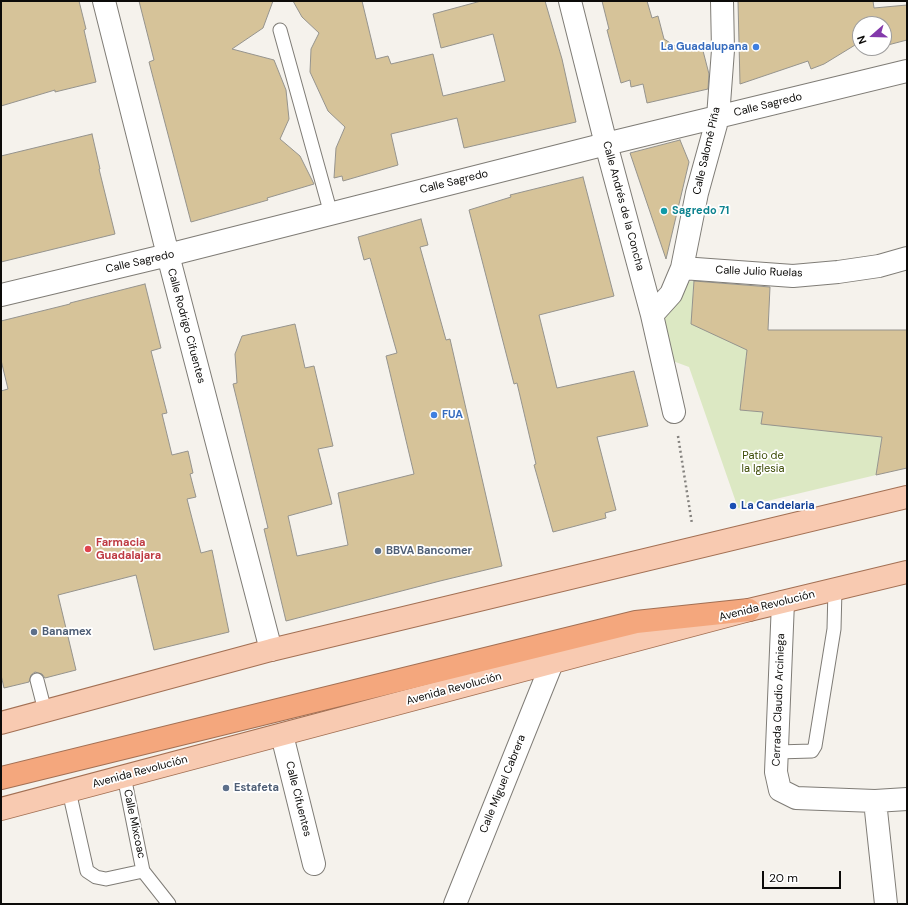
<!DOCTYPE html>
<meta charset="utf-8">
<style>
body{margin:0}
#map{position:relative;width:908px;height:905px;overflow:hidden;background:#f5f2ec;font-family:"DM Sans",sans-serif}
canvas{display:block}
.frame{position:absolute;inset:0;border:2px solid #0c0b09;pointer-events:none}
.north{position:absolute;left:852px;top:16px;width:40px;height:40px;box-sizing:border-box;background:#fff;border:1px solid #9e9d9d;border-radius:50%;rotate:250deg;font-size:11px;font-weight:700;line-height:16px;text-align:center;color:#0c0b09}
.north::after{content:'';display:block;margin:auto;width:14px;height:18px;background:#8339ab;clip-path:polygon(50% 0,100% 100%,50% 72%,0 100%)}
.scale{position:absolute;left:762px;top:871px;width:79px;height:18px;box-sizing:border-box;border:2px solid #0c0b09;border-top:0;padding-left:5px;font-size:12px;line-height:14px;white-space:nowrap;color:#0c0b09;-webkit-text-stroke:3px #fff;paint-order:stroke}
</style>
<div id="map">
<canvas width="908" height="905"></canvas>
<div class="frame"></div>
<div class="north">N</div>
<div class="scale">20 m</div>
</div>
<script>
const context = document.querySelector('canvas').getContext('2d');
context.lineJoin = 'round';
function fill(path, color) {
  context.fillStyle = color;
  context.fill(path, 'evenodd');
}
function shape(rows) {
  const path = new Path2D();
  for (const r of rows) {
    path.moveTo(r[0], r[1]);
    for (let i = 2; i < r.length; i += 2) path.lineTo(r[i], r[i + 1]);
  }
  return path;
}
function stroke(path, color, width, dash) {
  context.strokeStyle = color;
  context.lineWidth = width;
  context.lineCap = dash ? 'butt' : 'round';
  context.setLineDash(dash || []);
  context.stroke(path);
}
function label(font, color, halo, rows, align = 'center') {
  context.font = font + ' "DM Sans",sans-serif';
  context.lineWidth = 3.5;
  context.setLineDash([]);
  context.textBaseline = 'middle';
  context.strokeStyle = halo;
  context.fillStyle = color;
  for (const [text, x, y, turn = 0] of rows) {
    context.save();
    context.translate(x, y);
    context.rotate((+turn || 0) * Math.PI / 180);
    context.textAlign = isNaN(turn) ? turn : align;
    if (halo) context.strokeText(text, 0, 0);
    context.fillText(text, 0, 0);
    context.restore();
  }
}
fill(shape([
 [694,281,692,324,749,335,740,410,763,412,882,437,876,475,738,508,689,367,670,360,662,316,684,282]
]), '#dce8c3');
const building = shape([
 [1,1,79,1,86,29,84,30,96,82,55,92,55,90,1,106,1,1],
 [139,1,273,1,263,28,232,49,274,60,286,90,289,119,280,139,300,156,314,184,267,198,268,200,191,222,149,62,154,60,139,1],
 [293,1,362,1,376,59,388,56,391,64,433,54,443,96,505,81,493,34,441,48,433,14,481,1,545,1,562,59,576,122,464,148,457,118,391,134,398,165,343,181,342,176,334,178,336,148,345,127,328,111,310,72,311,49,319,33,302,17,293,1],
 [602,1,647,1,652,18,658,16,664,39,683,51,702,47,709,74,708,89,647,103,643,84,631,87,630,80,621,83,607,30,609,29,602,1],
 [738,1,873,1,874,8,907,5,907,40,884,46,884,24,860,24,860,42,824,64,811,69,808,61,740,84,738,1],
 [92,134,100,169,99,169,115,234,1,262,1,156,92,134],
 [680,140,689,162,666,259,630,153,680,140],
 [583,177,614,296,539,315,557,388,634,371,648,426,597,437,616,510,605,513,606,518,553,532,534,465,536,464,517,383,514,384,469,210,511,197,510,195,583,177],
 [421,219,428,245,420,247,446,340,450,339,502,566,440,581,286,621,264,529,268,528,233,384,237,383,235,354,242,336,295,324,305,368,314,366,333,446,318,449,332,504,288,516,297,556,348,545,338,493,414,474,386,356,397,353,370,258,364,260,358,237,421,219],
 [694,281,770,287,768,330,907,330,907,468,876,475,882,437,761,424,763,412,740,410,747,350,691,324,694,281],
 [145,284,161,348,151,351,167,413,162,414,172,455,188,451,193,473,190,474,196,497,187,499,201,553,212,550,229,632,154,650,136,575,58,595,76,670,45,678,42,674,35,672,31,675,29,682,4,688,1,675,1,391,8,389,1,360,1,321,70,304,70,303,145,284]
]);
fill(building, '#d6c399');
stroke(building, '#95938d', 1);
const lane = shape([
 [280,30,331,214],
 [37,680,45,711],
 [777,752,812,751,815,746,834,629,835,589],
 [124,776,143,871,169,904],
 [69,791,87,871,96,877,106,879,143,871]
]);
const street = shape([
 [104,1,168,255,271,650],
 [570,1,606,144,652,315,674,412],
 [682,268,793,276,838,272,879,266,907,258],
 [1,295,168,255,606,144,907,71],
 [652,315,671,294,682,268,697,193,718,117,723,50,722,1],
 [783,602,776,772,780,790,796,798,875,801,907,799],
 [282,735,314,864],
 [875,801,886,904],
 [455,904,552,663]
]);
const primary = shape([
 [1,723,271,650,907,497],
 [1,809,749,610,907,572]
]);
const highway = shape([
 [1,778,636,622,749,610]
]);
stroke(lane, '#7f7c76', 15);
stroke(street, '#7f7c76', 24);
stroke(primary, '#a37054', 24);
stroke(highway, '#a37054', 24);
stroke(shape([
 [678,436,692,524]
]), '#84827e', 2.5, [2, 3]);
stroke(lane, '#fff', 13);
stroke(street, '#fff', 22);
stroke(primary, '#f8cab1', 22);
stroke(highway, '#f4a77d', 22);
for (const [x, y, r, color] of [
 [756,47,4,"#3f7fe0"],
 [664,211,4,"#0f9aa8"],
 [434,415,4,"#3f7fe0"],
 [733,506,4,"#1a4fb4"],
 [88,549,4,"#e0444e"],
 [378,551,4,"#5c6f8a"],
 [34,632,4,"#5c6f8a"],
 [226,788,4,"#5c6f8a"]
]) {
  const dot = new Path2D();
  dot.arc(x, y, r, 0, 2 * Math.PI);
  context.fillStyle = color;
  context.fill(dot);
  stroke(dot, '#fff', 1.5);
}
label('bold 11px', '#366cbe', '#fff', [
 ["La Guadalupana",748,47],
 ["FUA",442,415,"left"]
], 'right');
label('11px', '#0c0b09', '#fff', [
 ["Calle Sagredo",768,105,-14],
 ["Calle Salomé Piña",707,151,-77],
 ["Calle Sagredo",454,182,-14],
 ["Calle Andrés de la Concha",623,206,75],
 ["Calle Sagredo",140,262,-13],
 ["Calle Julio Ruelas",759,272,2],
 ["Calle Rodrigo Cifuentes",186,326,75],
 ["Avenida Revolución",767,606,-14],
 ["Avenida Revolución",454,689,-15],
 ["Cerrada Claudio Arciniega",779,700,-88],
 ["Avenida Revolución",140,772,-15],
 ["Calle Miguel Cabrera",503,784,-68],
 ["Calle Cifuentes",298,799,76],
 ["Calle Mixcoac",134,824,78]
]);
label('bold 11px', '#0d838f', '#fff', [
 ["Sagredo 71",672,211]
], 'left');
label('11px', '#3a4902', '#fff', [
 ["Patio de",763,456],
 ["la Iglesia",763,469]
]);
label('bold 11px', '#164399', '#fff', [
 ["La Candelaria",741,506]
], 'left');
label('bold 11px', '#be3a42', '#fff', [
 ["Farmacia",96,543],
 ["Guadalajara",96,556]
], 'left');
label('bold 11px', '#4e5e75', '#fff', [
 ["BBVA Bancomer",386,551],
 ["Banamex",42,632],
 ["Estafeta",234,788]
], 'left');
</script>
